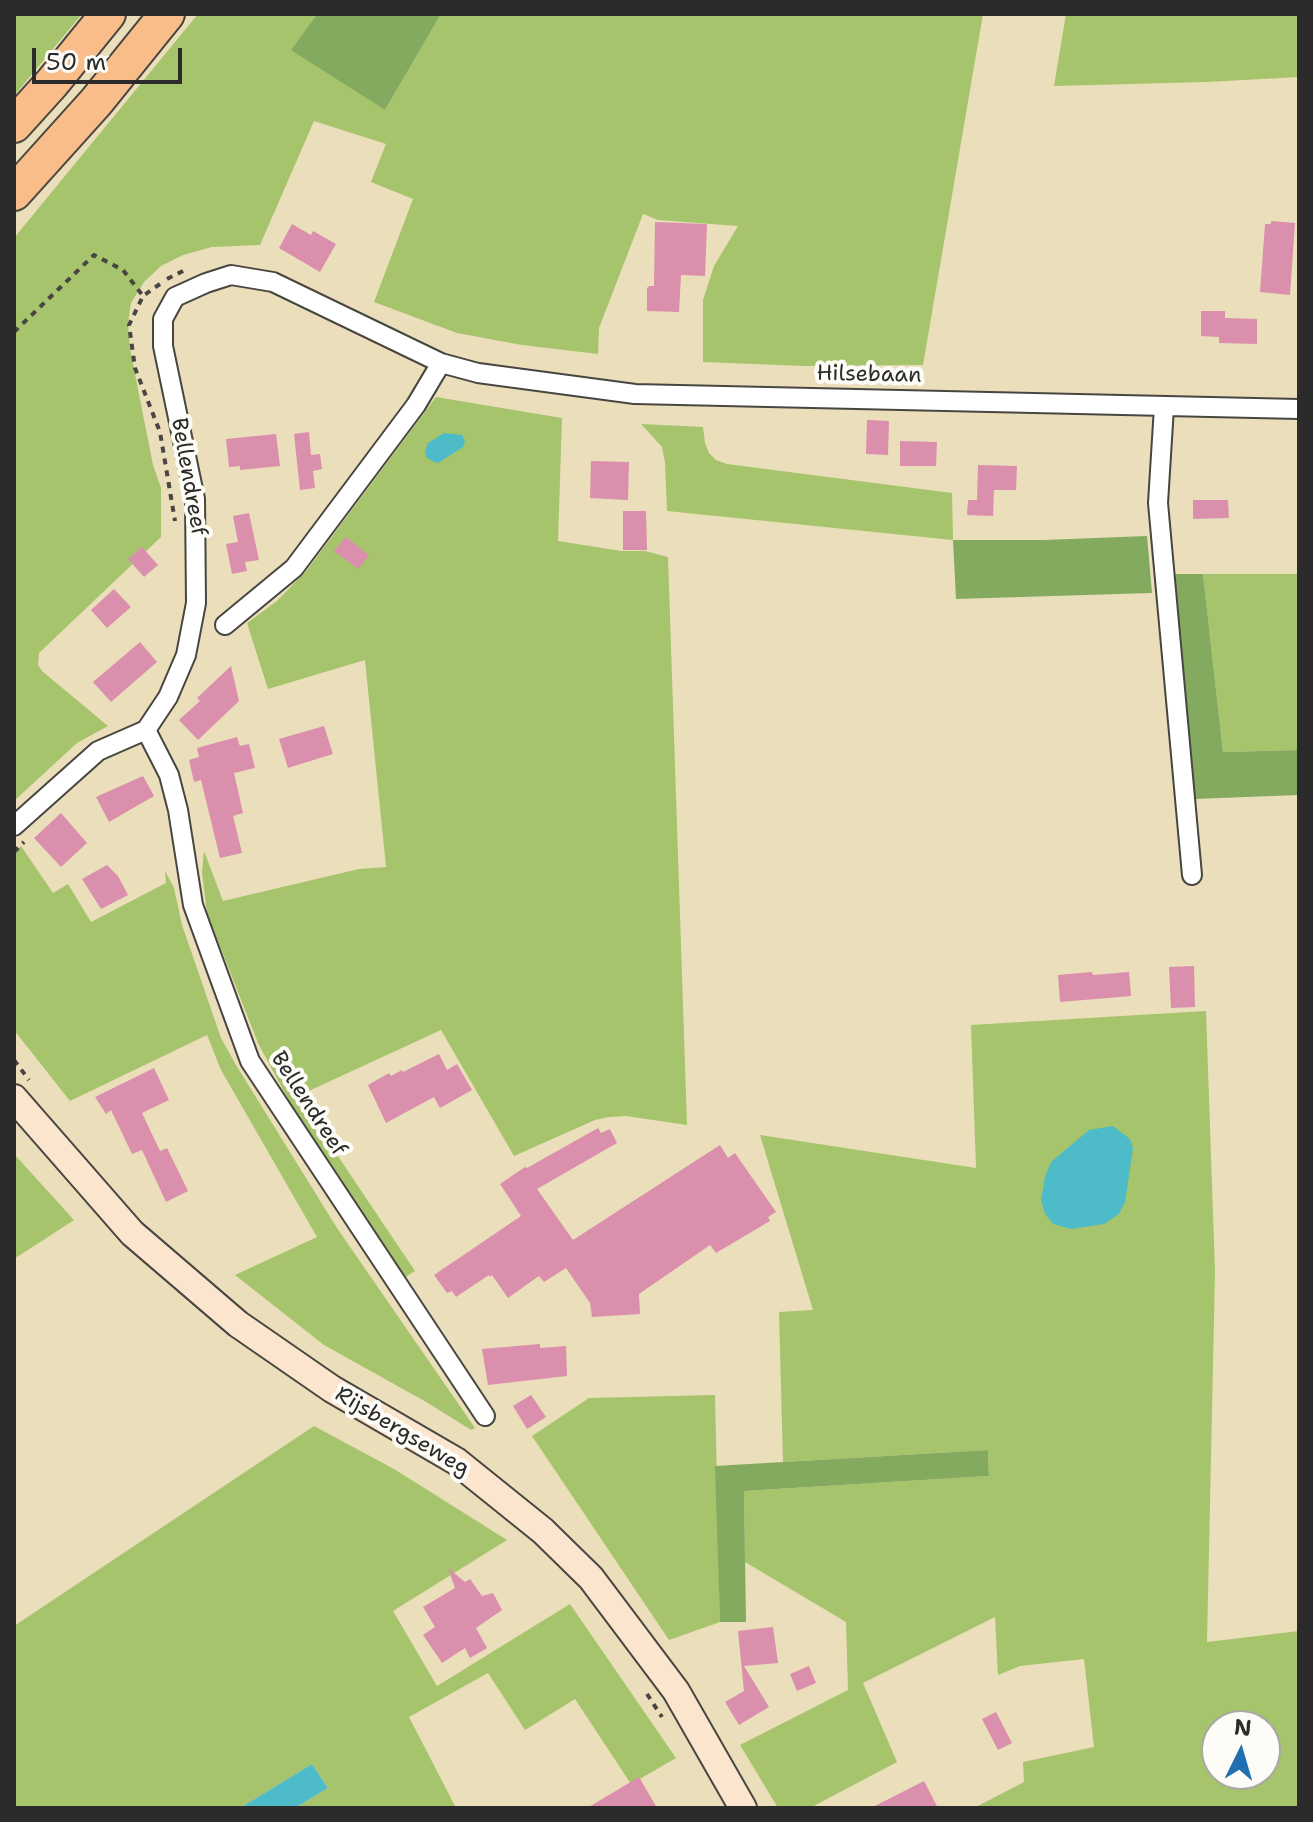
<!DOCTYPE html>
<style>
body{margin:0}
#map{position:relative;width:1313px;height:1822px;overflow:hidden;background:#ebdeba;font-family:"Shantell Sans",sans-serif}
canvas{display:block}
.frame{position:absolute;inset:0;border:16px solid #2b2b2b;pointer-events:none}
.north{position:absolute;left:1201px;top:1710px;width:80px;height:80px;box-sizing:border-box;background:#fdfcf7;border:2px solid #a9a8a5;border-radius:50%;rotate:5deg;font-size:22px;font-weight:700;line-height:32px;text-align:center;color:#2b2b2b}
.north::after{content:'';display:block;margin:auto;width:28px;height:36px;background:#1f6fb2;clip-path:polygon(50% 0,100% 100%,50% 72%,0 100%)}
.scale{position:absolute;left:32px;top:48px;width:150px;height:36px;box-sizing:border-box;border:4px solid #2b2b2b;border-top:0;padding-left:10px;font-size:24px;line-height:28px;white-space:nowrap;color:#2b2b2b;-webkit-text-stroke:6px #fdfcf7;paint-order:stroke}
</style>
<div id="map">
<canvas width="1313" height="1822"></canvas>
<div class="frame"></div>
<div class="north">N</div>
<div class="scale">50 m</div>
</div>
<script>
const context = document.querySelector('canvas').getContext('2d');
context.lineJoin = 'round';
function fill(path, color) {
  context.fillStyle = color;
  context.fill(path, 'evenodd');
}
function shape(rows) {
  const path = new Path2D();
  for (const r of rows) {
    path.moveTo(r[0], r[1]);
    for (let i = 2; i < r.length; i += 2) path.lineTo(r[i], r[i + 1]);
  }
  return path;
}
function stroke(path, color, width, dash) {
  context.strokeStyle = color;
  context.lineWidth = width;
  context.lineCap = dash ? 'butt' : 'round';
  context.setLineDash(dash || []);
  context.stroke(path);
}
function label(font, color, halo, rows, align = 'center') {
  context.font = font + ' "Shantell Sans",sans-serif';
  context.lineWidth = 8;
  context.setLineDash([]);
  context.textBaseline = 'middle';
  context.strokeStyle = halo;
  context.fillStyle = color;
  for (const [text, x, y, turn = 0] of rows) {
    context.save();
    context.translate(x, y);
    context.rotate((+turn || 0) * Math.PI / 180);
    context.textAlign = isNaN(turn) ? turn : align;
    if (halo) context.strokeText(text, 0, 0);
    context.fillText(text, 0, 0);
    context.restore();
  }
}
fill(shape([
 [14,14,82,14,14,96],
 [198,14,317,14,292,49,385,110,441,14,983,14,923,365,804,366,703,362,703,300,714,266,738,226,658,220,643,214,599,328,598,354,522,345,457,333,374,302,413,199,371,182,386,144,314,121,260,245,212,247,183,255,161,266,144,282,131,303,128,323,130,349,153,465,161,488,161,537,39,653,38,665,42,671,108,726,77,743,14,801,14,238],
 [1066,14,1299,14,1299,77,1207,82,1054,86],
 [436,397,562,418,558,541,621,551,645,551,668,557,687,1125,626,1116,609,1117,595,1120,514,1156,441,1030,300,1095,311,1116,415,1271,402,1279,311,1142,258,1043,207,913,202,872,204,851,223,901,359,869,386,867,365,660,268,689,247,623,277,601,307,570],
 [641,424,703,427,705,443,709,453,716,460,727,464,952,493,953,540,667,511,665,462,662,447],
 [1203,574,1299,574,1299,750,1223,752],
 [21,846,53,893,68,884,91,922,166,883,165,871,174,888,182,925,221,1038,236,1065,337,1228,475,1428,471,1430,428,1403,324,1345,235,1275,317,1237,221,1070,207,1035,70,1101,14,1030,14,853],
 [1206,1011,1215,1272,1207,1642,1299,1631,1299,1808,974,1808,1024,1782,1023,1762,1094,1747,1084,1659,1020,1666,998,1675,995,1617,863,1683,897,1762,810,1808,778,1808,740,1745,848,1690,846,1622,745,1562,744,1491,989,1476,988,1450,783,1462,779,1312,813,1310,760,1135,976,1168,971,1025],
 [1217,1726,1265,1726,1265,1774,1217,1774],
 [14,1154,74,1220,14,1259],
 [715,1395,720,1622,669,1640,532,1436,589,1398],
 [314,1426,394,1469,507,1540,393,1611,437,1686,570,1604,676,1758,631,1784,575,1699,525,1730,488,1673,409,1717,456,1808,295,1808,328,1788,312,1764,240,1808,14,1808,14,1626]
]), '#a5c46c');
fill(shape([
 [317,14,441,14,385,110,291,50],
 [1147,536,1152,593,956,599,953,540,1043,540],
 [1170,574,1203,574,1223,752,1299,750,1299,795,1194,799],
 [988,1450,989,1476,744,1491,746,1622,720,1622,715,1466]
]), '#84aa60');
fill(shape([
 [444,433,462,435,465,442,463,447,438,463,432,461,427,458,425,451,428,443],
 [1113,1126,1130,1139,1133,1148,1125,1202,1119,1214,1104,1224,1071,1229,1053,1224,1045,1214,1041,1201,1045,1176,1051,1162,1089,1130],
 [312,1764,328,1788,295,1808,240,1808]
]), '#4ebbc8');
fill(shape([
 [1271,221,1295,223,1290,295,1260,292,1265,224,1271,224],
 [655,222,707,224,705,276,681,275,679,312,647,311,647,288,649,286,654,286],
 [292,224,311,235,313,231,336,244,320,272,279,248],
 [1201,311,1225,311,1225,318,1257,319,1257,344,1219,343,1219,337,1201,336],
 [867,420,889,421,888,455,866,454],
 [309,432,311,455,320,454,322,469,313,471,315,488,300,490,294,434],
 [276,434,280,466,240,470,240,466,229,467,226,439],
 [900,441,937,442,936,466,900,466],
 [591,461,629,462,628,500,590,498],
 [978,465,1017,466,1016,490,994,490,993,516,967,515,968,500,977,500],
 [1193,500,1228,500,1229,518,1193,519],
 [623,511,646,511,647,550,623,550],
 [249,513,259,560,245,562,247,571,232,574,226,544,238,542,233,516],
 [346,537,369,555,358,569,334,551],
 [142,547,158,565,144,577,128,559],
 [114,589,131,607,107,628,91,610],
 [140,642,157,662,111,702,93,682],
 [231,666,239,701,198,740,179,720,200,701,197,698],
 [324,726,333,754,288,768,279,739],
 [237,737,240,746,249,744,255,768,234,773,243,813,233,816,242,853,220,858,201,780,194,782,189,760,199,757,197,748],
 [143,776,154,796,109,822,96,797],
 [61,813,87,843,61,867,34,838],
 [107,865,118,876,128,895,101,909,82,879],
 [1194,966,1195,1007,1171,1008,1169,967],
 [1092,972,1093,975,1129,972,1131,996,1060,1002,1058,975],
 [439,1054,447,1070,457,1064,472,1090,440,1108,434,1097,386,1123,368,1085,389,1073,391,1076,402,1070,403,1072],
 [154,1068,169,1100,142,1113,160,1151,167,1148,188,1191,166,1202,142,1150,132,1154,111,1110,106,1114,95,1097],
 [598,1128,601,1133,610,1129,617,1143,537,1189,573,1240,720,1145,728,1158,735,1153,776,1212,768,1217,770,1221,716,1253,710,1245,639,1294,640,1314,592,1317,590,1303,566,1268,544,1282,539,1276,508,1298,492,1275,490,1277,489,1275,456,1297,452,1291,447,1293,434,1275,521,1216,500,1184,525,1167,527,1168],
 [540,1344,540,1348,566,1346,567,1376,488,1385,482,1349],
 [531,1395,546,1417,527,1429,513,1406],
 [448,1568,465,1582,470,1579,482,1596,493,1593,502,1610,476,1628,487,1648,470,1658,465,1648,442,1663,423,1635,435,1627,423,1607,455,1588],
 [773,1627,778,1663,744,1666,769,1707,739,1725,725,1702,744,1691,738,1631],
 [809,1666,816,1683,797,1691,790,1674],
 [996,1712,1012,1743,998,1750,982,1719],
 [639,1777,657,1808,587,1808],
 [924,1781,938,1808,871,1808]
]), '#da8fad');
const minor = shape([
 [1164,407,1158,503,1192,875],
 [225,625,294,568,416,405,441,363],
 [146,730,169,775,178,810,193,905,250,1061,485,1416],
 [14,826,98,751,146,730,168,697,186,655,196,603,195,499,163,346,163,319,175,297,206,283,231,275,273,282,441,363,478,373,635,394,1299,409]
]);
const secondary = shape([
 [14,1098,132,1233,238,1324,332,1389,456,1461,543,1531,591,1578,676,1691,743,1808]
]);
const motorway = shape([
 [14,125,52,83,108,14],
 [14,193,96,102,167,14]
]);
stroke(minor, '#484640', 22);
stroke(secondary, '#484640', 30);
stroke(motorway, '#484640', 38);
stroke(shape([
 [167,279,187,269],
 [160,284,143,296,129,325,135,368,160,432,175,521],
 [14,332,94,255,123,270,143,296],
 [14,852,24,842],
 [14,1060,29,1080],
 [647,1694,662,1717]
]), '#484640', 4, [6, 6]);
stroke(minor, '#fff', 18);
stroke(secondary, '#fce5cf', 26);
stroke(motorway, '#f8bd88', 34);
label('22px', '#2b2b2b', '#fdfcf7', [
 ["Hilsebaan",869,375,1],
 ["Bellendreef",188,477,80],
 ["Bellendreef",308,1104,57],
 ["Rijsbergseweg",402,1432,31]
]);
</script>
